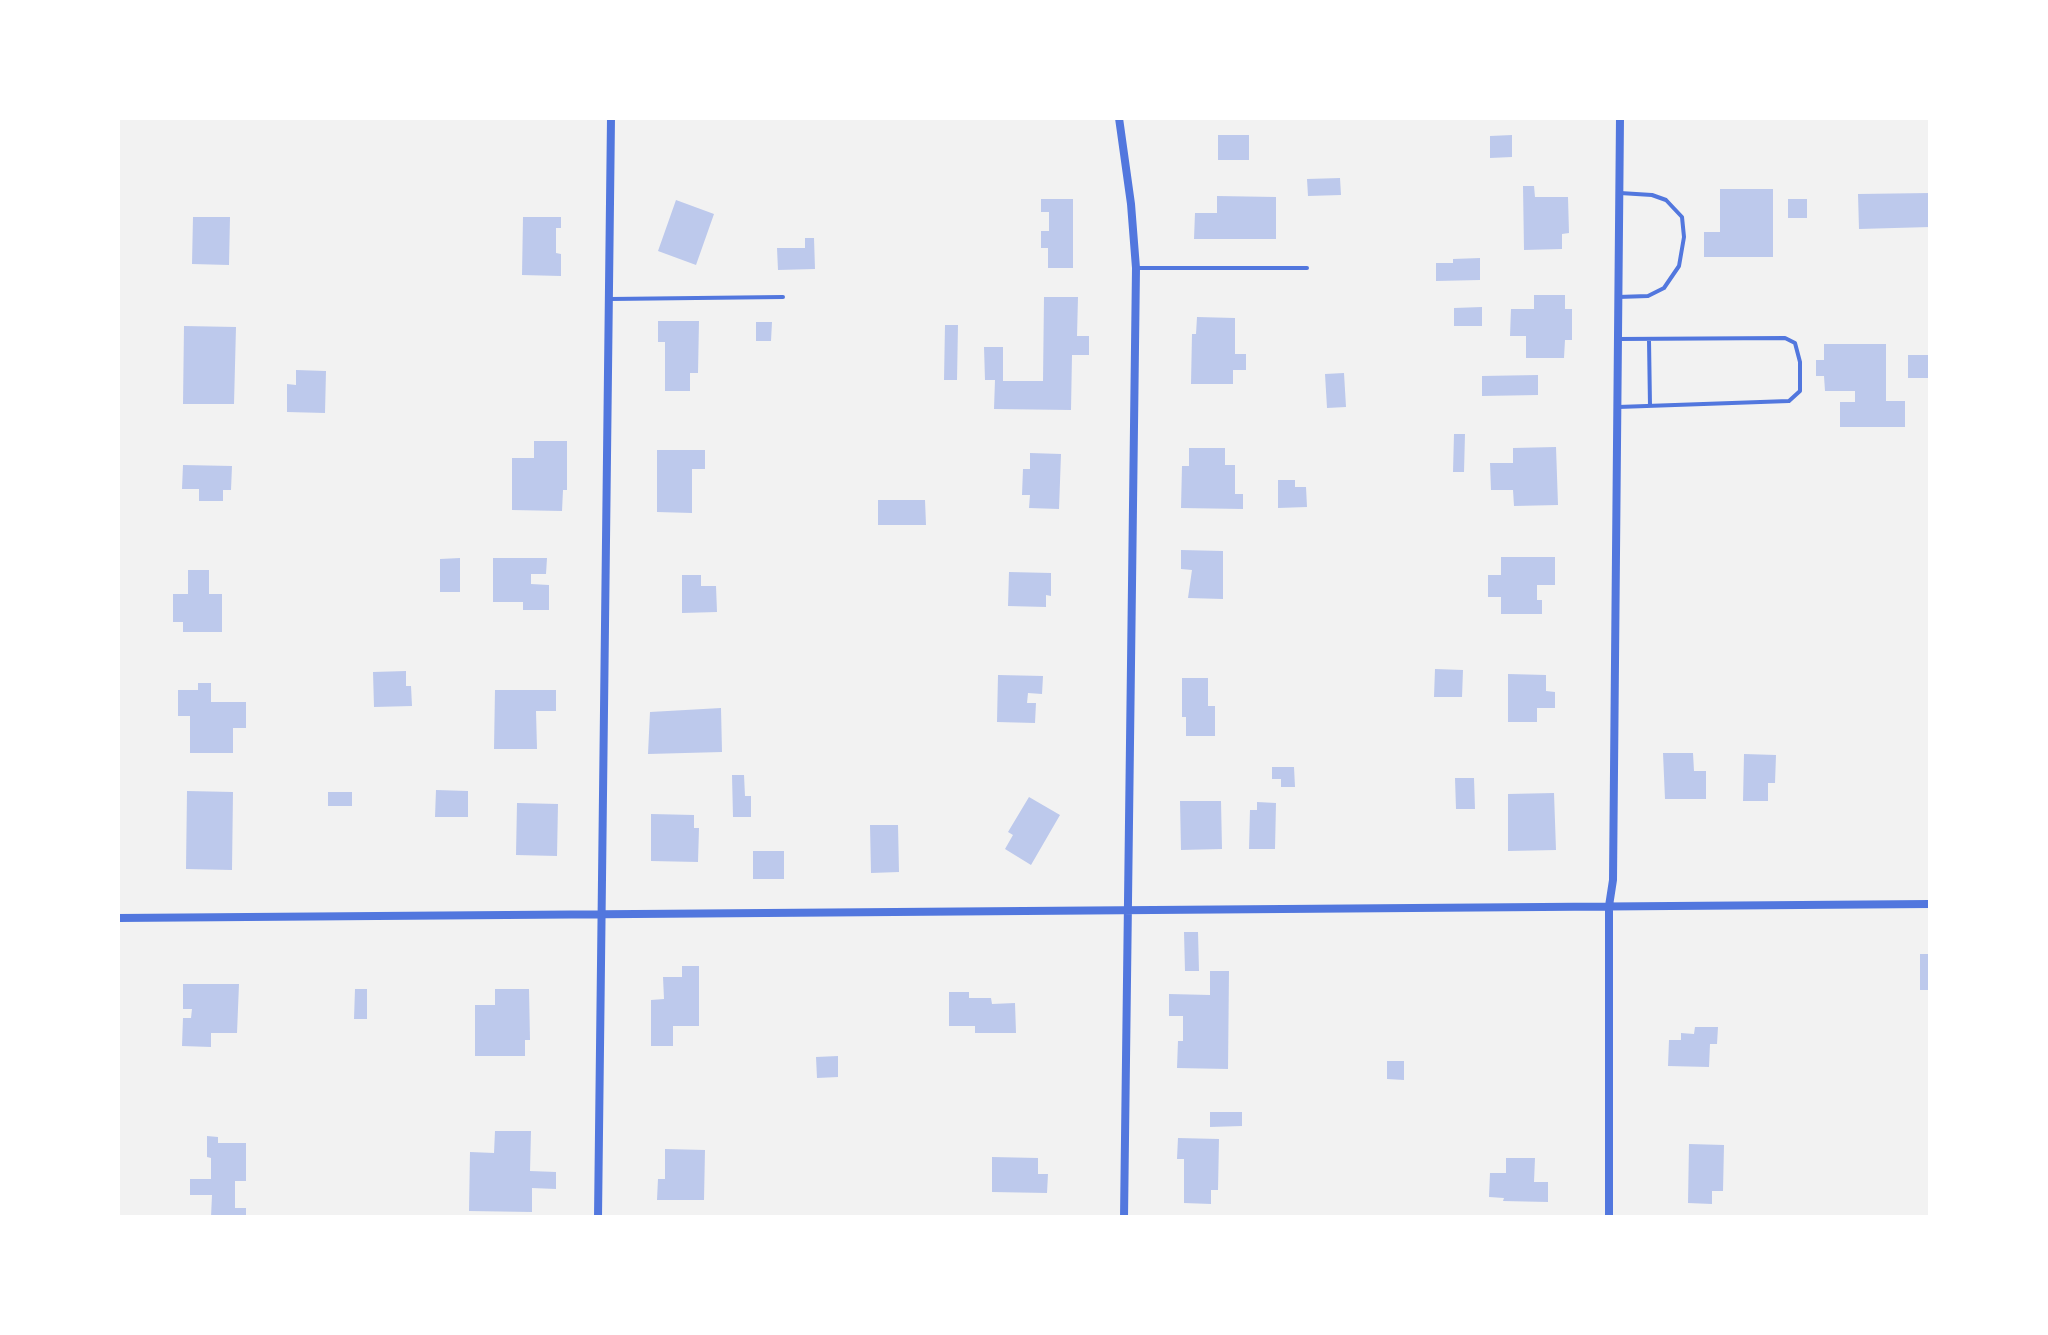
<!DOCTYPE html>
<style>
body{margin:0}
#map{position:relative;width:2048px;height:1335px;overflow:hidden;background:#f2f2f2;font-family:Karla,sans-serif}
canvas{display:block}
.frame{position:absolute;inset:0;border:120px solid #fff;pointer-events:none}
</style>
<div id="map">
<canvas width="2048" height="1335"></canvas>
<div class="frame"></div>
</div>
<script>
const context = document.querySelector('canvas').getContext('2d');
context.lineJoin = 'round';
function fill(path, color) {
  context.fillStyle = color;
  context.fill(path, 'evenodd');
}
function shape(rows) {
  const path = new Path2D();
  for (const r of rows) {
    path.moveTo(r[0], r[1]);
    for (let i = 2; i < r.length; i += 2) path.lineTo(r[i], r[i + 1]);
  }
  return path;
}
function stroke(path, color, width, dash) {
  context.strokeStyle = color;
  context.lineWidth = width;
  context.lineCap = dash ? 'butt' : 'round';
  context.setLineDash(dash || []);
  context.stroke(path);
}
fill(shape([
 [1218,135,1249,135,1249,160,1218,160],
 [1512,135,1512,157,1490,158,1490,136],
 [1340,178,1341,195,1308,196,1307,179],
 [1523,186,1534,186,1535,197,1568,197,1569,233,1562,234,1562,249,1524,250],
 [1720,189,1773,189,1773,257,1704,257,1704,232,1720,232],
 [1930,193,1930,227,1859,229,1858,194],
 [1217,196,1276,197,1276,239,1194,239,1195,213,1217,213],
 [1041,199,1073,199,1073,268,1048,268,1048,248,1041,248,1041,231,1049,231,1049,212,1041,212],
 [1788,199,1807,199,1807,218,1788,218],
 [676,200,714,214,696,265,658,251],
 [193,217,230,217,229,265,192,264],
 [523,217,561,217,561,228,556,228,556,253,561,254,561,276,522,275],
 [805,238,814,238,815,269,778,270,777,248,805,248],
 [1480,258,1480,280,1436,281,1436,263,1453,263,1453,259],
 [1534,295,1565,295,1565,309,1572,309,1572,340,1565,340,1564,358,1526,358,1526,336,1510,336,1511,309,1534,309],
 [1044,297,1078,297,1077,336,1089,336,1089,355,1072,355,1071,410,994,409,995,380,985,380,984,347,1003,347,1003,381,1043,381],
 [1482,307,1482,326,1454,326,1454,308],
 [1197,317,1235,318,1235,354,1246,354,1246,370,1233,370,1233,384,1191,384,1192,334,1196,334],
 [658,321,699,321,698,373,690,373,690,391,665,391,665,342,658,342],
 [756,322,772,322,771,341,756,341],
 [945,325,958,325,957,380,944,380],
 [184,326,236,327,234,404,183,404],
 [1824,344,1886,344,1886,401,1905,401,1905,427,1840,427,1840,402,1855,402,1855,391,1825,391,1824,376,1816,376,1816,360,1824,360],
 [1908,355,1930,355,1930,378,1908,378],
 [296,370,326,371,325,413,287,412,287,384,296,385],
 [1344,373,1346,407,1327,408,1325,374],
 [1538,375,1538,395,1482,396,1482,376],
 [1454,434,1465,434,1464,472,1453,472],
 [534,441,567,441,567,490,563,490,562,511,512,510,512,458,534,458],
 [1556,447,1558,505,1514,506,1513,490,1491,490,1490,463,1513,463,1513,448],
 [1189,448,1225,448,1225,465,1235,465,1235,494,1243,494,1243,509,1181,508,1182,466,1189,466],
 [657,450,705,450,705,469,692,469,692,513,657,512],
 [1030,453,1061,454,1059,509,1029,508,1030,495,1022,495,1023,469,1030,469],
 [183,465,232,466,231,490,223,490,223,501,199,501,199,489,182,489],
 [1278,480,1295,480,1295,487,1306,487,1307,507,1278,508],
 [878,500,925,500,926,525,878,525],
 [1181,550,1223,551,1223,599,1188,598,1192,570,1181,569],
 [1501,557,1555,557,1555,585,1537,585,1537,600,1542,600,1542,614,1501,614,1501,597,1488,597,1488,575,1501,575],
 [460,558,460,592,440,592,440,559],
 [493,558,547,558,546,574,531,574,531,584,549,585,549,610,523,610,523,602,493,602],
 [188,570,209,570,209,594,222,594,222,632,183,632,183,622,173,622,173,594,188,594],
 [1009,572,1051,573,1051,596,1046,595,1046,607,1008,606],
 [682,575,701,575,701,586,716,586,717,612,682,613],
 [1435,669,1463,670,1462,697,1434,697],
 [406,671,406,686,411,686,412,706,374,707,373,672],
 [1508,674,1546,675,1546,691,1555,692,1555,708,1537,708,1537,722,1508,722],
 [998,675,1043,676,1042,694,1028,693,1027,703,1036,703,1035,723,997,722],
 [1182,678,1208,678,1208,706,1215,706,1215,736,1186,736,1186,717,1182,717],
 [198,683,211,683,211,702,246,702,246,728,233,728,233,753,190,753,190,716,178,716,178,690,198,690],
 [495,690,556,690,556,711,536,711,537,749,494,749],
 [721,708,722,752,648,754,650,712],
 [1663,753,1693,753,1694,771,1706,771,1706,799,1665,799],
 [1744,754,1776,755,1775,783,1768,783,1768,801,1743,801],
 [1272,767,1294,767,1295,787,1281,787,1281,779,1272,779],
 [732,775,744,775,745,796,751,796,751,817,733,817],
 [1455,778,1474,778,1475,809,1456,809],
 [436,790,468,791,468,817,435,817],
 [187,791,233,792,232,870,186,869],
 [328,792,352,792,352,806,328,806],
 [1554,793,1556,850,1508,851,1508,794],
 [1029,797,1060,815,1031,865,1005,849,1013,835,1008,832],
 [1180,801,1221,801,1222,849,1181,850],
 [1257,802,1276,803,1275,849,1249,849,1250,810,1257,810],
 [517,803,558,804,557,856,516,855],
 [651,814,694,815,694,828,699,828,698,862,651,861],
 [870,825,898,825,899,872,871,873],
 [753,851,784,851,784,879,753,879],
 [1184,932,1198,932,1199,971,1185,971],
 [1920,954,1930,954,1930,990,1920,990],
 [682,966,699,966,699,1026,673,1026,673,1046,651,1046,651,1000,664,999,663,977,682,977],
 [1210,971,1229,971,1228,1069,1177,1068,1178,1041,1183,1041,1183,1016,1169,1016,1169,994,1210,995],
 [183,984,239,984,237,1033,211,1033,211,1047,182,1046,183,1018,191,1018,192,1009,183,1009],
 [355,989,367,989,367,1019,354,1019],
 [495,989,529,989,530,1040,525,1040,525,1056,475,1056,475,1005,495,1005],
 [949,992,969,992,969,998,991,998,992,1004,1015,1003,1016,1033,975,1033,975,1026,949,1026],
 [1695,1027,1718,1027,1717,1044,1710,1044,1709,1067,1668,1066,1669,1040,1681,1040,1681,1033,1694,1034],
 [838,1056,838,1077,817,1078,816,1057],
 [1387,1061,1404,1061,1404,1080,1387,1079],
 [1210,1112,1242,1112,1242,1126,1210,1127],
 [495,1131,531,1131,530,1171,556,1172,556,1189,532,1188,532,1212,469,1211,470,1152,494,1153],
 [207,1136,218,1137,218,1143,246,1143,246,1181,235,1181,235,1208,246,1208,246,1217,211,1217,212,1195,190,1195,190,1179,211,1179,211,1158,207,1157],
 [1178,1138,1219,1139,1218,1190,1211,1190,1211,1204,1184,1203,1184,1159,1177,1159],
 [1689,1144,1724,1145,1723,1191,1712,1191,1712,1204,1688,1203],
 [665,1149,705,1150,704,1200,657,1200,658,1179,665,1179],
 [992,1157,1038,1158,1038,1174,1048,1174,1047,1193,992,1192],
 [1506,1158,1535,1158,1534,1182,1548,1182,1548,1202,1503,1201,1504,1198,1489,1197,1490,1173,1506,1173]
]), '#bdc9ec');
stroke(shape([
 [1138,268,1307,268],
 [1618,297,1648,296,1664,288,1679,266,1684,237,1682,217,1666,200,1652,195,1620,193],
 [610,299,783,297],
 [1649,340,1650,406],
 [1618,407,1789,401,1800,391,1800,362,1795,343,1785,338,1618,339]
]), '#5277de', 4);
stroke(shape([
 [1119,118,1131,204,1136,268,1124,1217],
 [118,918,1930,904],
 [598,1217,611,118],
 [1609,1217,1609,906,1613,880,1620,118]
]), '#5277de', 8);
</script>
